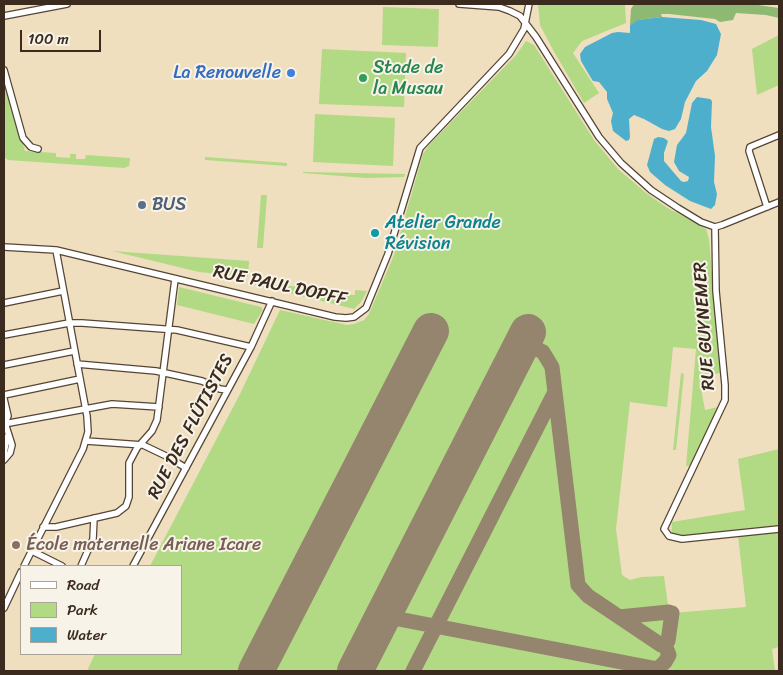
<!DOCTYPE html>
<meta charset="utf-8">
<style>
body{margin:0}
#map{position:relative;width:783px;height:675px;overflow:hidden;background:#efdfbf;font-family:Sriracha,sans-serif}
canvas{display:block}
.frame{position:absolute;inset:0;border:5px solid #3b2a1e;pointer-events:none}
.legend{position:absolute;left:20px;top:565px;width:162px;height:90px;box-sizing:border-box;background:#f7f3e8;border:1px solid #aca397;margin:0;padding:6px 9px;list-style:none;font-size:15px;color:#3b2a1e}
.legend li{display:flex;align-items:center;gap:10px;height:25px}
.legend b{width:25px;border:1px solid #aca397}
.scale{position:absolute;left:20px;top:30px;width:81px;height:22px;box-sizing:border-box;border:2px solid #3b2a1e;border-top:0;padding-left:6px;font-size:15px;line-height:18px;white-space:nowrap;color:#3b2a1e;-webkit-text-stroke:4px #f7f3e8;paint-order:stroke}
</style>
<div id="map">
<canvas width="783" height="675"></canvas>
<div class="frame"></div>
<ul class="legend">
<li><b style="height:6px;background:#fff"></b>Road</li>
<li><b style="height:14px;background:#b2d984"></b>Park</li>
<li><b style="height:14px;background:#4eafcd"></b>Water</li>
</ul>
<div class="scale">100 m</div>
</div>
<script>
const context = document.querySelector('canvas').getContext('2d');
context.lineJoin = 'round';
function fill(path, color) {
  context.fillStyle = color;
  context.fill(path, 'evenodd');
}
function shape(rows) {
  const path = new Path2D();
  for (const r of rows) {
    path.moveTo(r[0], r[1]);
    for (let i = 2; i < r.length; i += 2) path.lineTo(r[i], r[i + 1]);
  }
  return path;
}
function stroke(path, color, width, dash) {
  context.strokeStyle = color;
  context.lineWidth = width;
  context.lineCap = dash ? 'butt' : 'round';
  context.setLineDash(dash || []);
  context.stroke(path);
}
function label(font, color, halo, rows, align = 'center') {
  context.font = font + ' Sriracha,sans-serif';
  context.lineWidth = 4;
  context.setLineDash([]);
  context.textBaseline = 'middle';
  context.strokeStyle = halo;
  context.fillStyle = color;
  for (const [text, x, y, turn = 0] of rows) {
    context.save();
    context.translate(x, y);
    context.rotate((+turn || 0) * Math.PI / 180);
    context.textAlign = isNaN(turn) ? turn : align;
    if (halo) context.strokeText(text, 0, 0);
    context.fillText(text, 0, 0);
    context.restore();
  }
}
fill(shape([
 [538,4,625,4,626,23,582,41,573,53,599,93,584,103,553,50,540,25],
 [383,7,439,9,438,47,382,45],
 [779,35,779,85,757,95,752,49],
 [526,41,534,45,594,140,618,169,646,193,666,207,706,229,709,239,720,373,699,378,705,410,718,407,702,446,698,465,686,466,696,349,673,347,667,407,630,402,616,529,622,575,630,580,641,577,664,576,669,612,672,613,746,607,738,535,715,538,671,540,672,522,745,510,738,459,779,449,779,647,772,649,775,671,87,671,95,654,181,654,181,566,150,566,240,394,280,310,347,325,354,324,364,320,369,314,394,255,423,154,429,145,516,55],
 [322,49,406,53,404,107,319,104],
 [4,75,25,151,56,153,56,157,70,158,70,154,76,154,76,159,85,159,86,155,130,158,129,166,124,168,8,160,4,157],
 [315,114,395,118,393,166,313,162],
 [205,157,287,163,287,166,205,160],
 [303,172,405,174,404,177,366,178,303,173],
 [261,195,267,195,263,248,257,248],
 [112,251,249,261,248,277,199,272],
 [249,283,331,289,331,293,355,295,355,290,367,291,361,302,354,309],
 [179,287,261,307,263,310,254,324,177,305],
 [681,373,684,374,676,450,673,450]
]), '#b2d984');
fill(shape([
 [634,4,751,4,779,8,779,18,766,15,736,13,733,20,720,22,715,19,669,14,661,14,662,17,639,20,630,25,631,9]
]), '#8db972');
fill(shape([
 [662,17,701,20,716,24,721,34,717,55,707,71,696,81,685,102,681,119,675,129,669,131,662,129,644,119,634,115,629,119,630,137,629,140,626,141,613,131,611,121,613,113,607,99,607,92,599,82,593,81,591,78,581,61,580,54,585,47,612,33,618,32,630,33,630,25,638,20],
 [697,97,710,99,712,101,711,127,715,156,714,182,717,194,715,205,711,209,690,201,665,185,650,172,647,165,654,139,658,137,664,138,668,141,664,153,664,161,681,181,684,182,688,181,689,177,679,171,674,162,677,145,686,133,692,103]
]), '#4eafcd');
stroke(shape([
 [523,342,543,352,552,367,578,585,588,596,661,645,665,645,668,641,672,613],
 [383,616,658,669],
 [619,617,669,612],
 [413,671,555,392],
 [655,671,665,662,669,655,665,645]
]), '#95846e', 15);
stroke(shape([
 [256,671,431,331],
 [355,671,528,332]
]), '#95846e', 36);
const street = shape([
 [459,4,499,7,510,11,520,16,536,37,599,137,621,163,651,190,678,208,701,222,715,227,722,225,779,202],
 [4,16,67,4],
 [4,70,23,138,31,147,38,149],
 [767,207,749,151,750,147,779,135],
 [715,227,716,291,725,385,725,400,664,529,669,536,682,539,779,529],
 [4,247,56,250,335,317,346,318,354,317,366,308,388,254,420,148,509,54,524,29,529,4],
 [4,303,63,291],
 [4,335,69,323,82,323,177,330,251,347],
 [77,364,156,371,202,381,220,389,227,390],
 [4,365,74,351],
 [4,395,80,379],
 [4,399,8,416,5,423,4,421],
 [4,424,112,404,159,407],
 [86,441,143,445,166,456,186,468],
 [4,453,8,435],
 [4,460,10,453,12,445,5,423],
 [43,527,56,527,117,513,126,506,129,497,129,463,137,448,152,431,157,420,175,279],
 [32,551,62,566],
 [24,566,83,449,88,432,87,416,56,250],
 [81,566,93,539,94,518],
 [133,566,251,347,272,301],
 [4,608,21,572]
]);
stroke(street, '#564536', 8);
stroke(street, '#fff', 5.5);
stroke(shape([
 [774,4,779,4]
]), '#3b2a1e', 2, [8, 4]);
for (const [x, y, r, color] of [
 [291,73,5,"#3f7fe0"],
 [363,78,5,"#2e9e5b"],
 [142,205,5,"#5c6f8a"],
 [375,233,5,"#0f9aa8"],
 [16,545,5,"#8d6e63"]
]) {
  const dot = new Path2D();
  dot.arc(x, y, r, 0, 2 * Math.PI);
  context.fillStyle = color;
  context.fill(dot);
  stroke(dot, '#f7f3e8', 2);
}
label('18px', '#27864d', '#f7f3e8', [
 ["Stade de",373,68],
 ["la Musau",373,89]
], 'left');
label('18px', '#366cbe', '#f7f3e8', [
 ["La Renouvelle",281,73]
], 'right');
label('18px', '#4e5e75', '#f7f3e8', [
 ["BUS",152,205]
], 'left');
label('18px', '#0d838f', '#f7f3e8', [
 ["Atelier Grande",385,223],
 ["Révision",385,244]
], 'left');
label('18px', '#3b2a1e', '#f7f3e8', [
 ["RUE PAUL DOPFF",280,286,12],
 ["RUE GUYNEMER",705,326,-94],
 ["RUE DES FLÛTISTES",191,427,-62]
]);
label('18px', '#785e54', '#f7f3e8', [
 ["École maternelle Ariane Icare",26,545]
], 'left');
</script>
